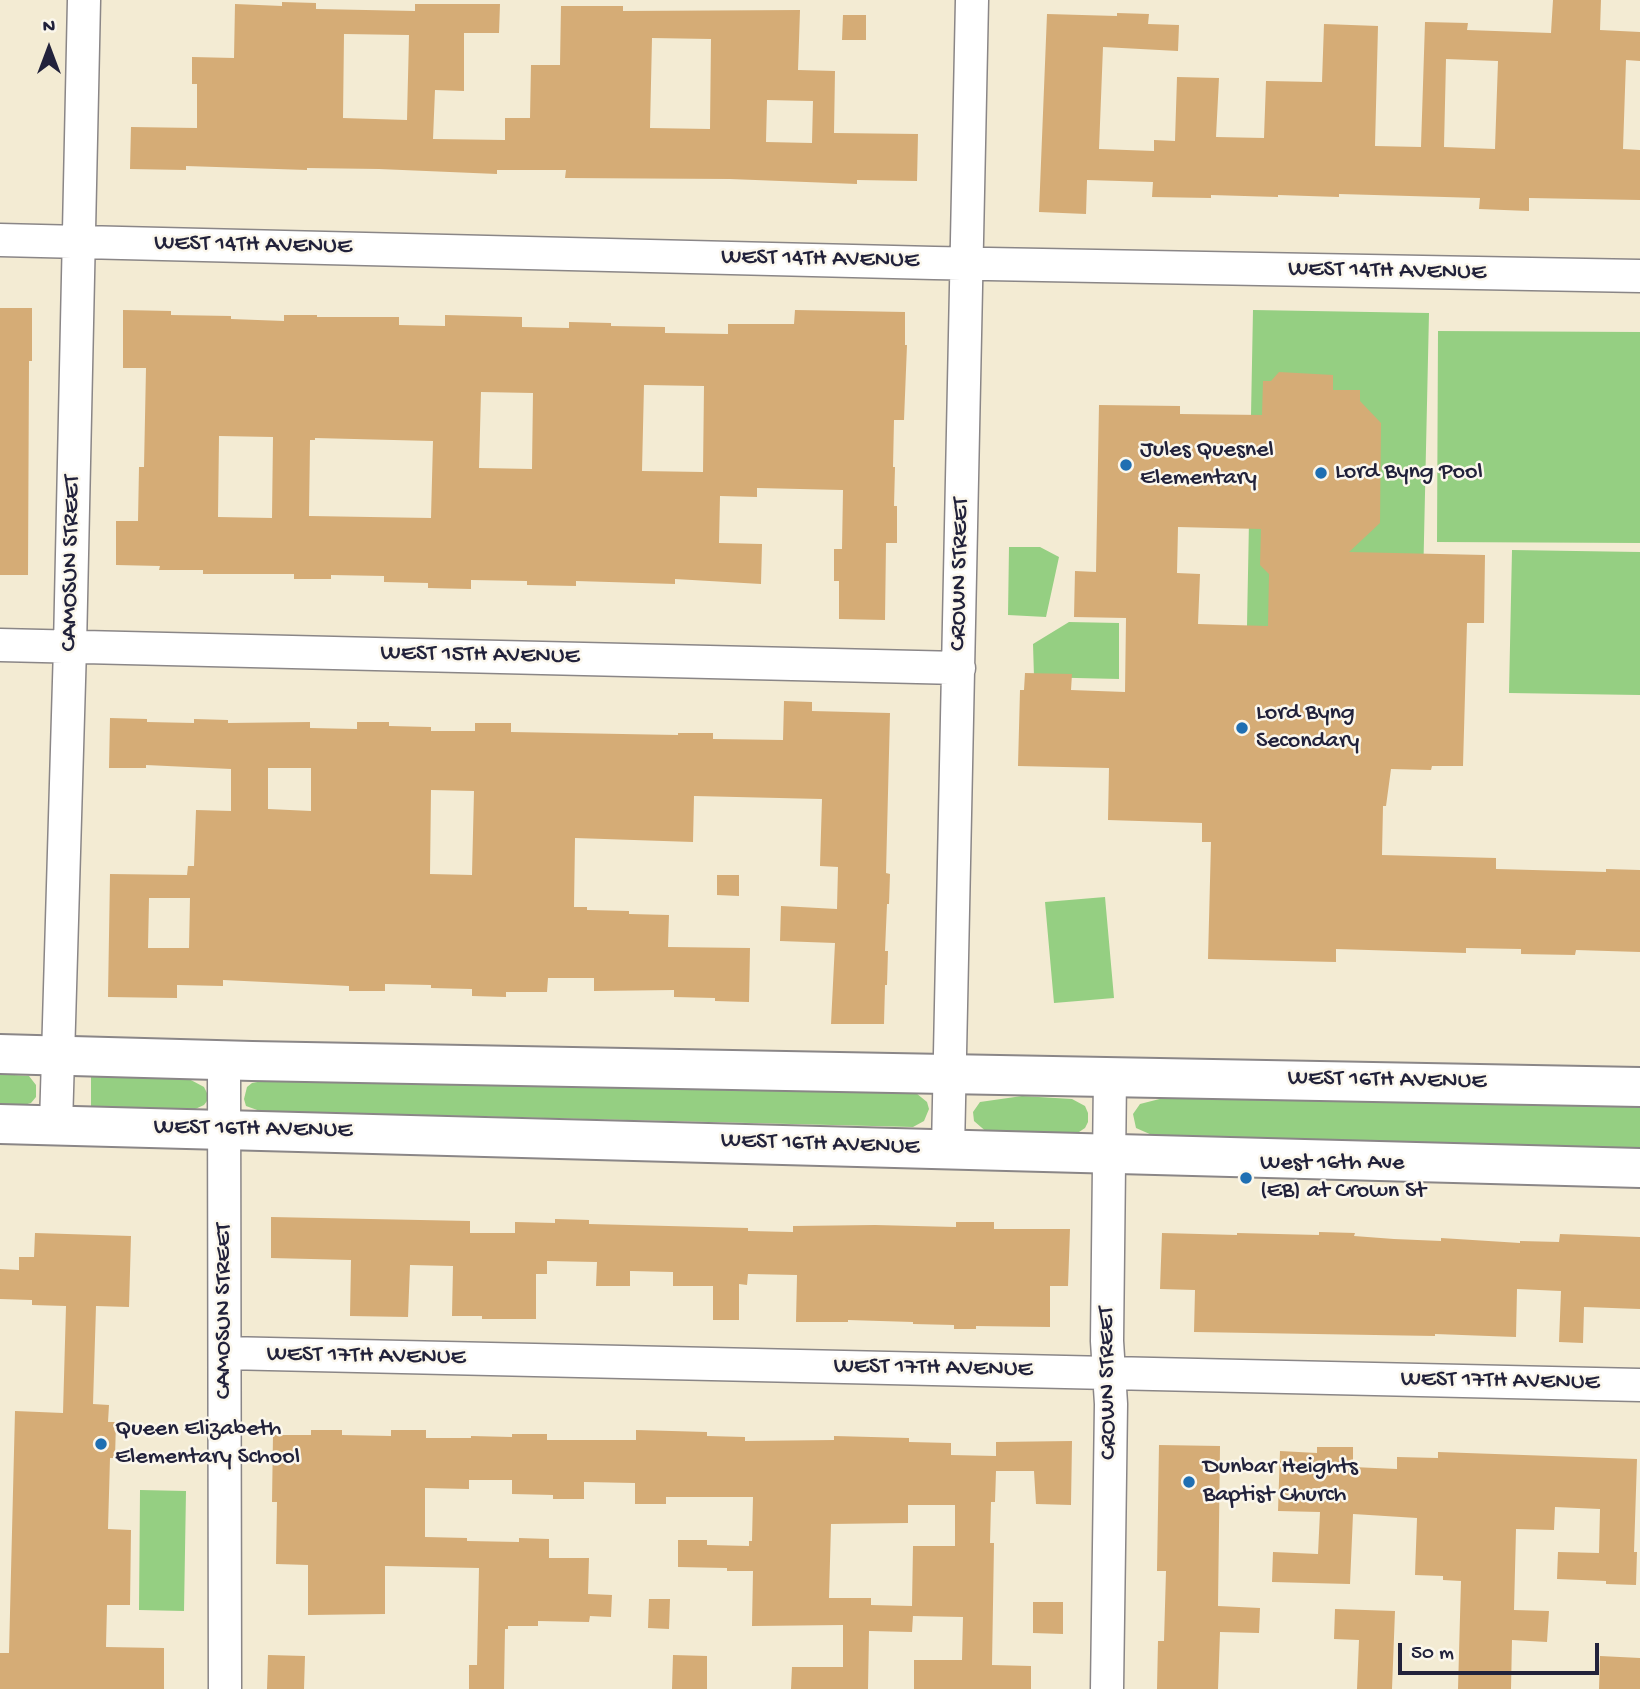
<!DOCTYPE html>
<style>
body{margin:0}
#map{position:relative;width:1640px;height:1689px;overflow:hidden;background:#f3ebd3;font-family:"Gochi Hand",sans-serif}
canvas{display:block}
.north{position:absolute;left:14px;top:14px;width:70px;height:70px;-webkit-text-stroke:5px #fbf7ec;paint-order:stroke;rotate:0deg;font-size:19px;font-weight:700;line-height:28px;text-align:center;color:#22223b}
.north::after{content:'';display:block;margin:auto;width:24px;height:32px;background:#22223b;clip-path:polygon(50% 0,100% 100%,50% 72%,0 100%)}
.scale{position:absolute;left:1398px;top:1643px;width:201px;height:32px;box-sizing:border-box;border:4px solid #22223b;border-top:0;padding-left:9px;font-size:21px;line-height:24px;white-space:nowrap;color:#22223b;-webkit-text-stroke:5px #fbf7ec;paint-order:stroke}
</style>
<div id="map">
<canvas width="1640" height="1689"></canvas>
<div class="north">N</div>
<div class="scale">50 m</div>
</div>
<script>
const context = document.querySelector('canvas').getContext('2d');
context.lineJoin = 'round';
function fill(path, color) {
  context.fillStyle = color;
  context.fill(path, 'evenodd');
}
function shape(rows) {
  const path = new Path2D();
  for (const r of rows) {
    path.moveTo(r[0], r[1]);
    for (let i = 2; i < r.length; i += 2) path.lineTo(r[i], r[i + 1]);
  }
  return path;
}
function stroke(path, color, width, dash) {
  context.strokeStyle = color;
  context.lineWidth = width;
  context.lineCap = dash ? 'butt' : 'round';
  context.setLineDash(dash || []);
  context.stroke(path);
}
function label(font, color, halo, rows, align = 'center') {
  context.font = font + ' "Gochi Hand",sans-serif';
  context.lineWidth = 5;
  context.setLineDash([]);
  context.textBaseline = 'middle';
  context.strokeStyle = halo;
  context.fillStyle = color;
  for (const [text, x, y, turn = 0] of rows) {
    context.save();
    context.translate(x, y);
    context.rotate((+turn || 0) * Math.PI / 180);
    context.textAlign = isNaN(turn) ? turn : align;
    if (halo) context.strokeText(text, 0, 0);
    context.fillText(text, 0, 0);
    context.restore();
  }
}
fill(shape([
 [1253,310,1429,313,1422,629,1247,626],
 [1438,331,1640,332,1640,543,1437,542],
 [1009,547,1040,547,1059,557,1046,617,1008,615],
 [1512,550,1640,552,1640,695,1509,693],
 [1069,622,1119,623,1119,679,1034,677,1033,644],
 [1105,897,1114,998,1054,1003,1045,902],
 [0,1074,29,1076,36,1085,36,1097,31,1103,24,1105,0,1106],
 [91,1075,189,1079,204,1087,208,1095,207,1101,204,1105,193,1110,91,1108],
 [273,1079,916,1093,927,1102,929,1109,924,1121,913,1127,260,1111,246,1106,244,1099,247,1087,252,1083],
 [1183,1093,1640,1102,1640,1153,1170,1143,1136,1128,1133,1114,1140,1104],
 [1022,1096,1072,1099,1085,1106,1088,1113,1088,1122,1085,1128,1073,1136,989,1134,974,1121,973,1112,980,1102],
 [140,1490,186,1491,184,1611,139,1610]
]), '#95cf82');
fill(shape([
 [1553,0,1601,0,1600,30,1640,32,1640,61,1626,60,1623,149,1640,150,1640,200,1529,198,1529,211,1479,209,1480,198,1339,194,1339,197,1278,195,1278,197,1211,195,1211,198,1152,197,1153,182,1087,180,1086,214,1039,212,1047,14,1117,16,1117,13,1149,14,1148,24,1179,25,1178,51,1103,47,1099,149,1154,151,1154,140,1175,141,1177,77,1219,78,1216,137,1264,138,1266,81,1322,82,1324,24,1378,26,1375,146,1421,147,1425,22,1468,23,1467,30,1551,33],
 [1446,59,1498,61,1495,149,1444,147],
 [282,2,316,3,316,9,415,11,415,4,500,4,499,33,464,33,464,91,435,90,433,139,505,140,505,118,530,118,531,65,560,65,561,6,623,6,623,11,800,10,798,70,835,71,834,133,918,134,917,181,857,180,857,184,730,179,565,178,566,170,497,170,497,174,379,169,307,168,307,170,186,166,186,170,130,169,131,127,197,128,197,84,192,84,192,57,234,58,235,4,282,6],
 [344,34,409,35,407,120,343,118],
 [652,38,711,39,710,129,650,128],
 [767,100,813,101,812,143,766,142],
 [843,15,866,15,866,40,842,40],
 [0,308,32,308,32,361,29,361,28,575,0,575],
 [123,310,171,311,171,315,231,316,231,319,284,321,284,315,317,315,317,317,399,317,399,325,445,326,445,315,522,317,522,327,569,328,569,322,611,323,611,326,665,327,665,333,728,334,728,324,794,324,795,310,905,312,905,345,907,345,904,420,894,420,893,467,895,467,894,506,897,506,897,543,886,543,885,620,839,619,839,581,834,581,834,549,842,549,843,490,757,488,757,497,720,496,719,543,762,544,761,584,675,579,675,584,576,581,576,586,527,585,527,581,471,580,471,589,428,588,428,583,384,582,384,576,331,575,331,579,294,579,294,574,203,574,203,570,159,570,160,566,116,565,116,521,138,521,139,467,144,467,146,368,123,368],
 [644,385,704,386,703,472,642,471],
 [481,392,533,393,532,469,479,468],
 [219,436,273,437,272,518,218,517],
 [315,438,433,441,431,518,309,516,310,440,315,440],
 [1279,372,1333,375,1333,390,1360,390,1360,401,1381,423,1380,523,1349,552,1485,555,1484,623,1467,623,1463,766,1432,766,1431,770,1391,769,1386,806,1383,806,1382,855,1496,858,1496,869,1606,872,1606,869,1640,870,1640,952,1576,950,1575,955,1521,954,1521,949,1466,948,1466,953,1336,949,1336,962,1208,959,1211,842,1202,842,1202,823,1108,820,1109,768,1018,766,1020,690,1024,690,1025,673,1072,674,1071,690,1125,692,1126,618,1074,617,1075,571,1096,572,1099,405,1180,406,1180,414,1262,415,1263,381,1271,381],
 [1178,527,1261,529,1260,565,1269,574,1268,626,1198,624,1200,574,1177,573],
 [784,701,812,702,812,711,890,713,886,873,890,874,889,904,887,904,885,951,888,951,887,985,885,985,884,1024,831,1024,835,943,780,941,781,906,837,909,838,867,820,866,822,799,694,796,693,842,575,838,574,907,587,907,587,910,629,911,629,914,669,915,668,947,750,948,749,1002,715,1001,715,998,674,997,674,990,594,991,594,978,548,978,547,992,506,992,506,997,472,996,472,989,431,988,431,985,385,984,385,991,349,991,349,986,223,980,223,986,177,985,177,998,108,997,110,874,187,875,188,866,194,866,196,810,231,811,231,769,146,765,146,768,109,768,110,718,147,719,147,722,194,723,194,719,228,720,228,723,310,722,310,728,357,729,357,722,389,722,389,726,431,727,431,731,475,731,475,723,511,723,511,732,678,735,678,733,713,733,713,739,783,740],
 [268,768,311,768,311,811,268,809],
 [431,790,474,791,472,875,430,874],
 [149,898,190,898,189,948,148,948],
 [717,875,739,875,739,896,717,895],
 [271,1217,470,1221,470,1233,515,1233,515,1222,555,1223,555,1219,589,1220,589,1224,748,1228,748,1231,793,1232,793,1226,875,1225,956,1227,956,1222,994,1222,994,1229,1070,1229,1068,1286,1050,1286,1050,1327,976,1326,976,1329,954,1329,954,1325,913,1324,913,1322,848,1320,848,1322,796,1322,797,1275,748,1274,747,1285,739,1284,739,1320,713,1320,713,1286,673,1286,673,1272,630,1271,630,1286,596,1286,597,1262,547,1261,547,1274,536,1274,536,1319,482,1319,482,1316,452,1316,453,1266,410,1265,408,1317,350,1316,351,1260,271,1258],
 [1319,1232,1355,1233,1354,1236,1394,1239,1441,1241,1441,1238,1520,1243,1520,1241,1559,1242,1560,1234,1640,1237,1640,1309,1584,1307,1583,1343,1559,1342,1561,1291,1517,1289,1516,1337,1435,1334,1435,1336,1194,1332,1195,1290,1160,1289,1162,1233,1237,1235,1237,1233,1319,1235],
 [35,1233,131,1236,129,1307,96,1306,93,1404,109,1405,108,1422,116,1422,115,1458,110,1458,108,1529,131,1530,130,1605,107,1605,106,1647,164,1648,164,1689,0,1689,0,1653,9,1653,15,1411,63,1413,66,1306,32,1305,32,1300,0,1299,0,1269,19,1270,19,1257,34,1257],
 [311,1430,342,1430,342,1435,391,1436,391,1430,426,1430,426,1438,471,1438,471,1436,512,1437,512,1434,547,1434,547,1440,636,1440,636,1430,707,1432,707,1436,745,1437,745,1441,834,1440,834,1436,909,1438,909,1442,951,1443,951,1455,996,1456,996,1442,1072,1441,1071,1505,1036,1504,1034,1471,996,1471,995,1502,991,1502,990,1543,994,1543,992,1665,1031,1666,1031,1689,914,1689,914,1660,962,1660,963,1617,913,1616,912,1632,869,1631,868,1689,791,1689,792,1667,843,1667,843,1625,752,1626,753,1571,727,1571,727,1568,678,1567,678,1540,707,1540,707,1545,749,1546,749,1541,752,1541,753,1497,666,1497,666,1504,635,1504,635,1483,584,1482,584,1499,553,1499,553,1495,512,1494,512,1480,469,1480,469,1489,425,1488,425,1537,467,1538,467,1541,519,1542,519,1538,549,1539,549,1558,589,1558,588,1594,612,1595,611,1617,590,1616,589,1622,538,1621,538,1626,508,1626,508,1629,505,1629,504,1689,469,1689,469,1665,477,1665,479,1568,385,1566,385,1614,308,1615,308,1565,276,1564,277,1502,272,1502,273,1435,311,1435],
 [908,1505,955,1505,955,1546,913,1546,912,1606,871,1605,871,1598,829,1598,831,1524,908,1523],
 [1159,1445,1220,1446,1218,1606,1260,1608,1259,1633,1220,1632,1218,1689,1157,1689,1158,1641,1164,1641,1166,1571,1157,1571],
 [1317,1447,1353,1447,1353,1467,1397,1469,1397,1457,1438,1458,1438,1452,1637,1459,1634,1552,1637,1552,1636,1585,1606,1584,1606,1581,1557,1579,1558,1552,1599,1553,1600,1509,1555,1507,1554,1530,1516,1529,1514,1610,1549,1611,1547,1642,1512,1640,1511,1689,1458,1689,1461,1581,1443,1580,1443,1576,1415,1575,1417,1518,1353,1514,1350,1584,1272,1582,1273,1552,1318,1554,1320,1512,1278,1511,1280,1451,1317,1453],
 [649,1599,670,1599,669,1629,648,1628],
 [1033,1602,1063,1602,1063,1634,1033,1633],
 [1335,1609,1395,1611,1392,1689,1357,1689,1359,1640,1334,1639],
 [268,1655,305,1656,304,1689,267,1689],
 [673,1655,707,1656,707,1689,672,1689],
 [1600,1656,1640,1658,1640,1689,1599,1689]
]), '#d5ac76');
const minor = shape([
 [0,240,934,263,1640,276],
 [0,645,959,668],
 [224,1060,225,1689],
 [56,1125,70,647,84,0],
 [948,1149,972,0],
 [225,1353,1640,1385],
 [1107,1689,1111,1404,1107,1341,1110,1076]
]);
const secondary = shape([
 [0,1054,252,1061,1640,1087],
 [0,1124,1640,1168]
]);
stroke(minor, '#8a8687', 35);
stroke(secondary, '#8a8687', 42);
stroke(minor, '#fff', 32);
stroke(secondary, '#fff', 38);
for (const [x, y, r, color] of [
 [1126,465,7,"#1f6fb2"],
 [1321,473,7,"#1f6fb2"],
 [1242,728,7,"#1f6fb2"],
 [1246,1178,7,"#1f6fb2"],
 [101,1444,7,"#1f6fb2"],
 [1189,1482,7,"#1f6fb2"]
]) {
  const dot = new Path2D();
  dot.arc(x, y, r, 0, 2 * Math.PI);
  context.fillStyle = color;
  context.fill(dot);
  stroke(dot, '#fbf7ec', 2.5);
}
label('24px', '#22223b', '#fbf7ec', [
 ["WEST 14TH AVENUE",253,246,1],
 ["WEST 14TH AVENUE",820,260,1],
 ["WEST 14TH AVENUE",1387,272,1],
 ["CAMOSUN STREET",72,563,-89],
 ["CROWN STREET",961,574,-89],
 ["WEST 15TH AVENUE",480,656,1],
 ["WEST 16TH AVENUE",1387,1081,1],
 ["WEST 16TH AVENUE",253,1130,1],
 ["WEST 16TH AVENUE",820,1145,2],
 ["CAMOSUN STREET",225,1311,-90],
 ["WEST 17TH AVENUE",366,1357,1],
 ["WEST 17TH AVENUE",933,1369,1],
 ["WEST 17TH AVENUE",1500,1382,1],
 ["CROWN STREET",1109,1383,-91]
]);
label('24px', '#22223b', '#fbf7ec', [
 ["Jules Quesnel",1140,451],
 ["Elementary",1140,479],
 ["Lord Byng Pool",1335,473],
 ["Lord Byng",1256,714],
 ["Secondary",1256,742],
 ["West 16th Ave",1260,1164],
 ["(EB) at Crown St",1260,1192],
 ["Queen Elizabeth",115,1430],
 ["Elementary School",115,1458],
 ["Dunbar Heights",1203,1468],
 ["Baptist Church",1203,1496]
], 'left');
</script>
